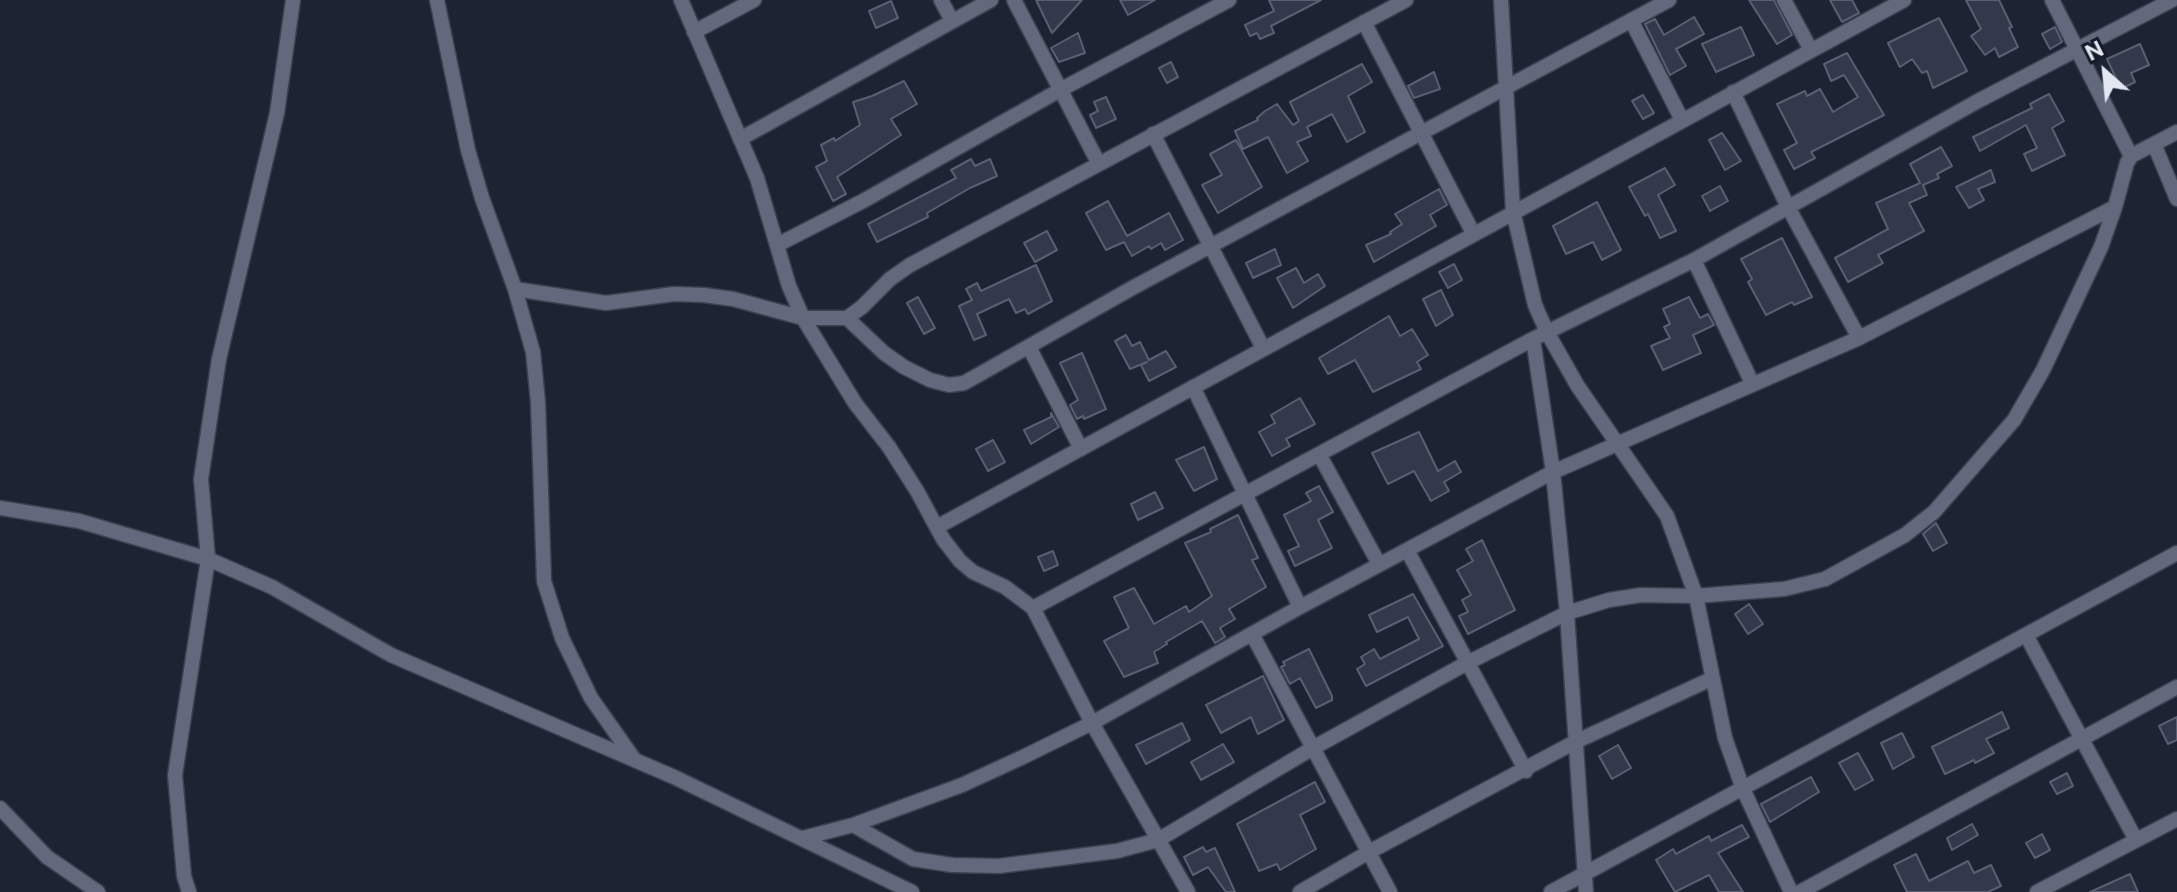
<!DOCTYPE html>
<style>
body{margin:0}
#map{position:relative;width:2177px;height:892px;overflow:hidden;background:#1e2333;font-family:"Public Sans",sans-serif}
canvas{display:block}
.north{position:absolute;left:2065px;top:32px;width:80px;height:80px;-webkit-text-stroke:6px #151a29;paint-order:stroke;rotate:333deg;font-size:22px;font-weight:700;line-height:32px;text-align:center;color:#e3e7f2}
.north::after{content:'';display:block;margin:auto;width:28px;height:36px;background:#e3e7f2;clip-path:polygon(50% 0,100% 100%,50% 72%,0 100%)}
</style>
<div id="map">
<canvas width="2177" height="892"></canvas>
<div class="north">N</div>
</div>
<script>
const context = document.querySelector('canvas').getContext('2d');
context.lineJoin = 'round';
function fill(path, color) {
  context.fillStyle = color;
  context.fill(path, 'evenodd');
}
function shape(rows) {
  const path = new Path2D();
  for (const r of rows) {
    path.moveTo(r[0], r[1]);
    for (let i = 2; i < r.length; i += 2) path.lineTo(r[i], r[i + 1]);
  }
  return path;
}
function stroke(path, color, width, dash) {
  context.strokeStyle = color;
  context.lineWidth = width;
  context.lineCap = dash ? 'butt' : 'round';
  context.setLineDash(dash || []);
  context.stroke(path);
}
const building = shape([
 [1036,0,1082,0,1052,33,1036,0],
 [1120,0,1155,0,1128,15,1120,0],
 [1269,0,1321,0,1271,26,1274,33,1260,39,1257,33,1250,36,1245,25,1274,11,1269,0],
 [1749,0,1774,0,1792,35,1777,44,1749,0],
 [1830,0,1852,0,1859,13,1842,22,1830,0],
 [1966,0,1999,0,2012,27,2009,28,2018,47,1999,57,1995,48,1985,55,1971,36,1981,29,1966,0],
 [891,1,898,18,876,28,869,11,891,1],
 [1694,17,1704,34,1676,49,1686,66,1670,75,1645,24,1655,19,1664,35,1694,17],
 [1939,18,1967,71,1933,88,1927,71,1922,73,1912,59,1900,67,1888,43,1939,18],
 [1741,27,1754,55,1716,72,1702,44,1741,27],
 [2055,27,2062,42,2050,49,2042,34,2055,27],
 [1078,33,1085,53,1059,62,1051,48,1078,33],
 [2140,44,2149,65,2131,73,2135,82,2121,89,2107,59,2140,44],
 [1847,53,1884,115,1811,152,1815,158,1794,169,1784,150,1797,143,1777,104,1805,91,1807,96,1820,89,1833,112,1858,97,1844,75,1831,81,1824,64,1847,53],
 [1171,62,1178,77,1167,83,1159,68,1171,62],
 [1362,64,1372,82,1348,96,1365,132,1347,142,1332,114,1307,127,1311,136,1297,142,1308,161,1287,173,1268,137,1243,149,1235,131,1258,120,1257,118,1265,111,1277,104,1293,125,1299,121,1290,102,1362,64],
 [1434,72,1440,89,1414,98,1408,86,1434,72],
 [904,81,917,104,891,119,901,135,837,177,846,194,833,201,816,167,827,161,821,145,834,138,835,141,860,125,853,102,872,96,904,81],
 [2049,94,2064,121,2052,128,2065,155,2032,171,2024,154,2037,148,2026,125,1980,151,1973,137,2032,108,2030,104,2049,94],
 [1643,95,1654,113,1643,119,1632,101,1643,95],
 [1106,97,1116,119,1096,128,1090,115,1098,111,1094,102,1106,97],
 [1722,133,1741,161,1725,170,1709,140,1722,133],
 [1236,140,1262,187,1218,213,1202,185,1222,175,1210,154,1236,140],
 [1941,147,1952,166,1937,174,1939,178,1923,185,1927,195,1909,203,1924,231,1878,255,1883,263,1848,282,1835,258,1888,229,1876,203,1920,183,1910,164,1941,147],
 [971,159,975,166,990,159,997,176,970,188,927,213,928,217,877,242,868,224,956,178,951,170,971,159],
 [1665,168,1675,185,1658,195,1676,231,1660,238,1648,214,1645,216,1629,187,1665,168],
 [1991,170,1995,182,1978,189,1984,200,1969,208,1956,187,1991,170],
 [1720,186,1728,201,1710,211,1702,196,1720,186],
 [1439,189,1447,205,1430,215,1436,226,1374,262,1366,245,1391,234,1390,232,1402,224,1395,214,1439,189],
 [1108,201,1127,236,1169,213,1183,240,1165,250,1161,243,1151,249,1149,246,1132,256,1124,242,1106,250,1086,213,1108,201],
 [1597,202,1621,250,1602,260,1593,242,1566,254,1553,226,1597,202],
 [1047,231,1057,250,1035,262,1024,243,1047,231],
 [1782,238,1812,297,1794,305,1792,302,1766,315,1748,282,1752,279,1741,259,1782,238],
 [1275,249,1281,265,1253,278,1246,263,1275,249],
 [1454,264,1462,280,1448,288,1439,272,1454,264],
 [1036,265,1052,301,1028,314,1025,309,1016,313,1009,299,977,314,986,335,974,340,959,306,972,300,966,289,977,283,981,291,1036,265],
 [1296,268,1304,283,1318,274,1325,286,1293,308,1277,278,1296,268],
 [1441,290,1453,315,1436,326,1423,299,1441,290],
 [918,297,935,328,924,334,907,303,918,297],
 [1689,297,1700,318,1708,314,1714,325,1693,335,1701,353,1663,370,1651,346,1670,338,1664,327,1670,324,1663,309,1689,297],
 [1389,316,1400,336,1412,329,1428,355,1417,362,1421,369,1373,392,1355,360,1328,374,1319,358,1389,316],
 [1126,335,1132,346,1140,342,1149,360,1166,351,1176,367,1149,381,1141,365,1147,362,1130,369,1115,341,1126,335],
 [1082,353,1106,409,1084,419,1083,416,1077,419,1070,405,1078,400,1060,363,1082,353],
 [1300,398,1315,424,1286,439,1290,446,1272,456,1259,432,1275,423,1271,415,1300,398],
 [1051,413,1059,427,1031,444,1024,430,1051,417,1051,413],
 [1419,432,1438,471,1455,461,1461,472,1444,482,1449,491,1431,501,1414,471,1388,484,1372,453,1419,432],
 [993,440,1005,462,988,471,976,449,993,440],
 [1204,447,1217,479,1194,491,1176,460,1204,447],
 [1319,486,1333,512,1318,520,1332,548,1295,566,1288,551,1299,546,1284,515,1311,501,1306,493,1319,486],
 [1155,492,1163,508,1138,520,1131,504,1155,492],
 [1238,515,1258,558,1252,560,1266,587,1229,609,1235,619,1220,628,1225,637,1215,643,1202,621,1166,642,1167,644,1154,652,1158,663,1124,677,1104,641,1129,628,1114,597,1134,588,1154,624,1186,606,1189,612,1212,596,1185,543,1211,532,1210,529,1238,515],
 [1936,523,1947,543,1933,551,1923,534,1936,523],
 [1482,540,1515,610,1468,634,1459,616,1468,612,1462,600,1471,595,1457,570,1473,561,1466,549,1482,540],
 [1053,551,1058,565,1044,571,1038,557,1053,551],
 [1413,594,1443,646,1366,686,1357,669,1365,664,1361,657,1374,649,1380,659,1419,639,1408,617,1377,632,1369,615,1413,594],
 [1749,604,1763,624,1748,634,1735,614,1749,604],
 [1309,649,1332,696,1332,700,1316,708,1300,678,1290,684,1281,667,1285,665,1283,662,1309,649],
 [1263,676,1284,720,1258,734,1251,717,1221,733,1206,705,1263,676],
 [2002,712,2009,728,1986,739,1994,753,1975,763,1974,760,1945,774,1932,747,2002,712],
 [2177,717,2177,740,2168,744,2159,726,2177,717],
 [1182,723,1190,740,1146,764,1136,745,1182,723],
 [1902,733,1914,757,1893,769,1881,743,1902,733],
 [1223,744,1234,762,1201,780,1191,762,1223,744],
 [1618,745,1631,768,1612,779,1599,756,1618,745],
 [1858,753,1873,780,1855,790,1839,763,1858,753],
 [2067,773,2073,786,2057,794,2050,782,2067,773],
 [1811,777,1819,792,1770,822,1761,804,1811,777],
 [1315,782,1325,802,1300,815,1316,849,1280,870,1277,864,1259,871,1237,824,1315,782],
 [1972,824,1978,835,1952,850,1947,838,1972,824],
 [1742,825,1749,837,1718,853,1743,892,1719,892,1709,875,1675,892,1656,860,1673,849,1676,854,1709,836,1711,841,1742,825],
 [2042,834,2050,850,2035,858,2026,843,2042,834],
 [1203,847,1206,852,1215,848,1235,892,1226,892,1208,867,1193,875,1184,857,1203,847],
 [1916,854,1929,881,1968,861,1974,873,1991,865,2001,886,1988,892,1907,892,1894,865,1916,854],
 [2130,874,2138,892,2090,892,2130,874]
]);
fill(building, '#33394a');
stroke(building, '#595f72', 2);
const street = shape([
 [437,0,468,150,482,198,515,289,533,352,538,402,544,581,562,638,591,698,634,759],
 [681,0,757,178,789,286,803,318,855,403,889,447,917,491,943,539,960,561,973,572,1005,587,1033,608,1092,723,1188,892],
 [941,0,952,21],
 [1014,0,1099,164],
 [1501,0,1513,211,1535,305,1547,332,1577,385,1667,516,1696,596,1725,738,1743,789,1791,892],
 [1784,0,1811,50],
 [2052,0,2131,156],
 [1631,20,1682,120],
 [1364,22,1473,233],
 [694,32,754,0],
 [1733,92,1788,207,1859,338],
 [1153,134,1263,348],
 [740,139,991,0],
 [2154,144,2177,199],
 [777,245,863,201,1060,90,1229,0],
 [1694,260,1752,383],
 [515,289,606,303,674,294,704,295,733,299,803,318,847,318,862,307,890,279,910,265,1406,0],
 [847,318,884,353,904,367,930,380,949,385,964,383,1134,287,1669,0],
 [1533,339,1553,472,1567,613,1586,892],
 [1029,347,1081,449],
 [1193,387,1300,607],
 [1319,454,1379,564],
 [0,508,79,521,208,559,272,587,391,655,674,777,912,892],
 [937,527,1904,0],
 [1407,550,1526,771],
 [1033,608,1533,339,1694,260,1978,101,2172,0],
 [1252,634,1390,892],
 [2026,635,2136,840],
 [0,808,47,857,98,892],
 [853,825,913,859,952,865,999,866,1117,851,1158,840,1313,748,1467,663,1567,613,1609,600,1641,595,1696,596,1784,589,1825,579,1905,535,1934,512,2014,420,2043,370,2101,247,2115,207],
 [803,838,853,825,962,785,1023,757,1092,723,1300,607,1553,472,1859,338,2033,249,2115,207,2127,163,2131,156,2177,132],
 [189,892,184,876,175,775,208,559,201,479,219,359,277,113,293,0],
 [1300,892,1369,852,1575,742,1711,679],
 [1551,892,2177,553],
 [1800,892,2177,687],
 [2037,892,2177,819]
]);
stroke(street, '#3d414f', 17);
stroke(street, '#63697c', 14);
</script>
